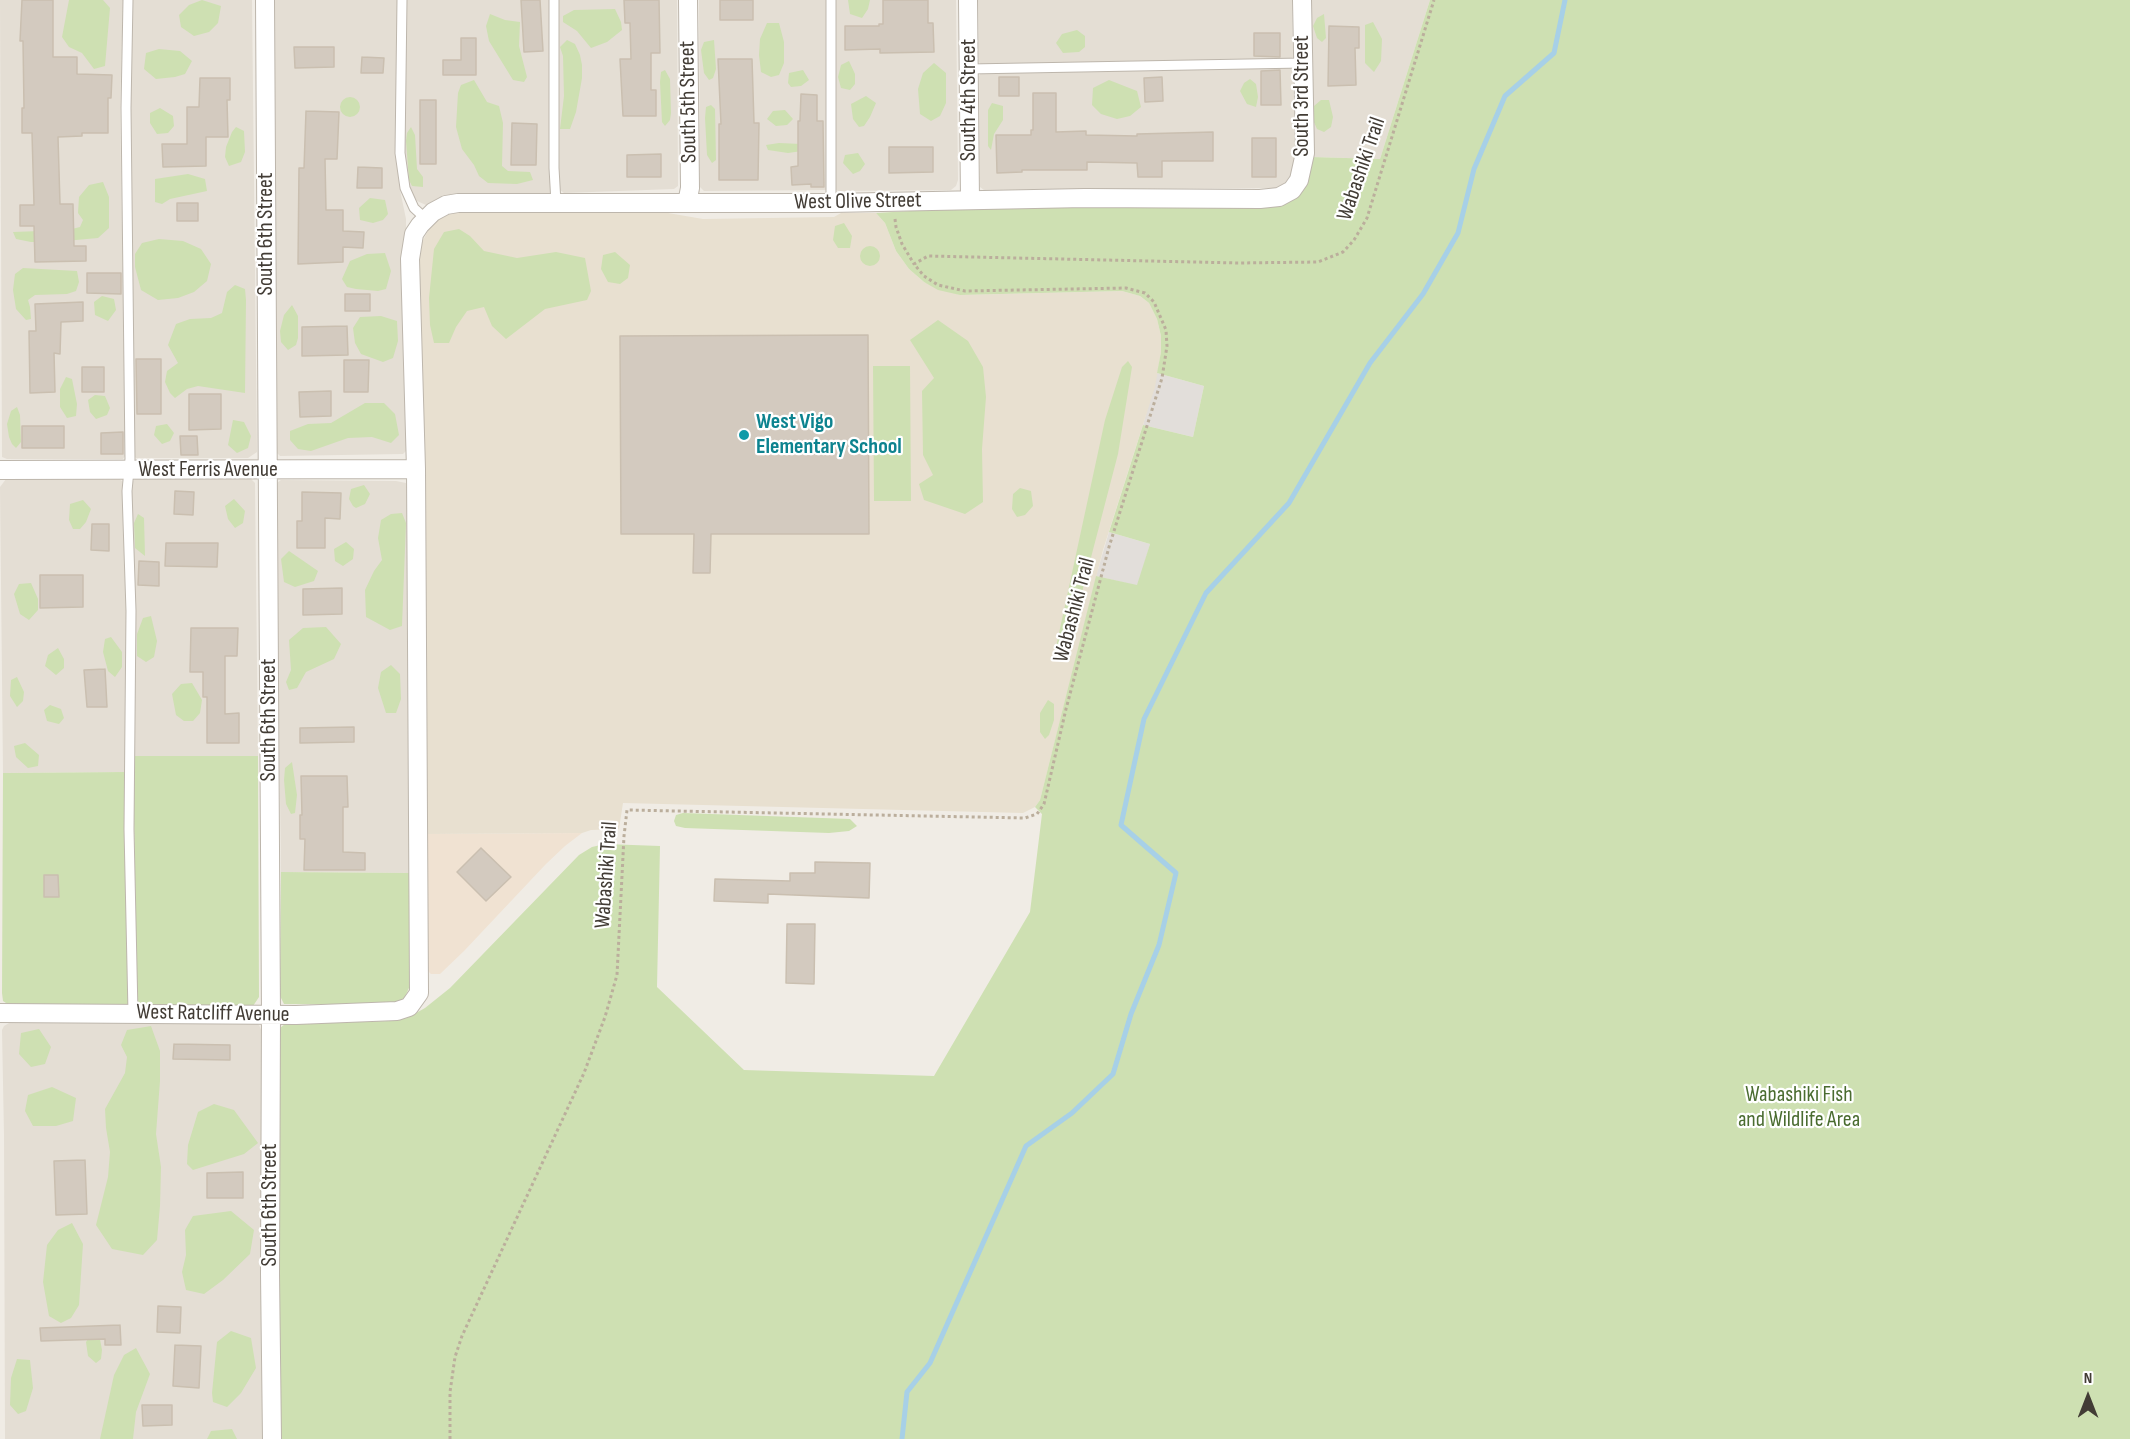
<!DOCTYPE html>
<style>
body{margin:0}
#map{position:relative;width:2130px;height:1439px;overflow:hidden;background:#f0ece5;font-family:"Sofia Sans Condensed",sans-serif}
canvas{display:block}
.north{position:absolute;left:2058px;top:1367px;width:60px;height:60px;-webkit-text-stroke:4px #fff;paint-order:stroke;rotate:0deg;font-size:16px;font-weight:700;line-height:24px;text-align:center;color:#423c35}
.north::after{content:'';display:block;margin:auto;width:21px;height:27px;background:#423c35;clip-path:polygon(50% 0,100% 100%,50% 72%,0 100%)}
</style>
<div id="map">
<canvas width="2130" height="1439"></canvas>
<div class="north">N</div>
</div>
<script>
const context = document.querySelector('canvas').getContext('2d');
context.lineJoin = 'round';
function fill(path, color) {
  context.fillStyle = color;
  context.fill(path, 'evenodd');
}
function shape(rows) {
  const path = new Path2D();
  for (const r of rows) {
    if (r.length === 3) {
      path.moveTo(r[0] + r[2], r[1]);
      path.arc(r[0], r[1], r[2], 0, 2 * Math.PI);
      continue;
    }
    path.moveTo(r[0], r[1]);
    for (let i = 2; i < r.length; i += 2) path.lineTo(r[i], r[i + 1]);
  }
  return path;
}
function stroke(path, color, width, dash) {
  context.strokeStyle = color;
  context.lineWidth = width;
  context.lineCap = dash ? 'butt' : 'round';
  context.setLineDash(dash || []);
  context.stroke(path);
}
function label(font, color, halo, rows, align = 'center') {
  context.font = font + ' "Sofia Sans Condensed",sans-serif';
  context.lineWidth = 4.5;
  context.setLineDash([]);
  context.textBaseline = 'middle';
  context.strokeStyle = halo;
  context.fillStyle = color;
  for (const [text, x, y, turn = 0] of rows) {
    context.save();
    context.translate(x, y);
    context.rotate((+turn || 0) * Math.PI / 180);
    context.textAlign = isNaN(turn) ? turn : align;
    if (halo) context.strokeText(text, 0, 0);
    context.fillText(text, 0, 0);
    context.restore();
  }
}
fill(shape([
 [0,0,123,0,120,111,126,455,123,459,7,459,2,457],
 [132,0,252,0,257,452,248,458,136,458,133,455,130,106],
 [272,0,398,0,398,156,400,190,406,219,407,450,403,454,280,456,276,452],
 [406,0,550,0,552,193,443,197,426,205,417,201,408,187,403,150],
 [557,0,677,0,678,186,674,189,564,193,560,190,557,166],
 [699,0,829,0,827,190,704,191,700,187],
 [833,0,956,0,958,180,956,186,951,190,838,191,834,188],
 [978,0,1292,0,1293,57,1290,59,982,65,979,62],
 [1310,0,1430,0,1380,159,1311,157],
 [1291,67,1293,70,1295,148,1293,167,1290,176,1284,184,1275,188,984,190,980,187,979,76,981,73],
 [118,478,122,481,124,491,127,613,125,772,3,773,0,487,6,479],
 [135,479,251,479,255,483,258,756,133,756,131,489,131,483],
 [281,480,396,481,406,483,408,492,411,873,281,872,276,489,277,483],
 [253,1021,259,1025,263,1034,266,1439,5,1439,4,1135,2,1030,4,1026,11,1022]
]), '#e4ded4');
fill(shape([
 [582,833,565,846,546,864,464,951,440,974,431,974,428,971,425,834]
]), '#f0e2d2');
fill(shape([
 [1157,373,1204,386,1193,437,1143,425],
 [1109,532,1150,544,1138,586,1096,576]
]), '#e2deda');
fill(shape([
 [463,210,668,213,703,219,834,217,841,213,876,213,885,223,896,251,909,269,924,282,960,295,1122,291,1140,296,1149,303,1157,319,1161,336,1161,352,1155,387,1103,550,1040,800,1035,807,1023,813,623,803,619,829,591,830,582,833,425,834,416,262,420,246,430,227,438,220,451,213]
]), '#e8e0d0');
fill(shape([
 [69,0,103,0,110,8,105,66,94,69,82,53,69,47,62,37],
 [202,0,221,6,218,23,209,32,194,36,181,27,179,15,189,5],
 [848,0,870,0,868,9,862,18,850,14],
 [1430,0,2130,0,2130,1439,277,1439,280,1028,285,1024,390,1021,407,1018,425,1008,450,988,579,855,592,847,605,844,660,846,657,987,744,1070,934,1076,1030,912,1042,814,1035,807,1040,800,1096,576,1137,585,1150,544,1109,532,1143,425,1193,437,1204,386,1157,373,1161,352,1161,336,1157,319,1149,303,1140,296,1122,291,960,295,938,290,924,282,909,269,896,251,885,223,876,213,961,208,1282,205,1289,202,1298,196,1311,157,1380,159],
 [615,9,621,22,622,30,607,42,591,48,577,31,563,22,563,16,574,10],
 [490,14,505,20,520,22,519,46,527,77,524,82,513,80,489,41,486,26],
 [1324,14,1326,38,1322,42,1317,38,1313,26,1317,18],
 [1373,22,1382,39,1381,61,1374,72,1365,63,1365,25],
 [767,23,779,23,784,42,784,63,779,75,771,77,761,72,759,55,760,39],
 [1077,30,1085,36,1085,47,1079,52,1063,53,1056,43,1062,34],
 [567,40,575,44,580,55,582,65,582,78,576,112,570,129,560,129,564,96,563,56,560,47],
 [714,40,716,69,713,78,709,80,704,73,701,50,704,42],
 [159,49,180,51,192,61,185,74,175,77,156,79,144,69,146,53],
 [849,61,855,74,855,84,850,90,841,88,838,77,841,65],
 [934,63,946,73,946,103,940,116,931,121,920,114,918,89,923,73],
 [665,70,670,79,671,113,670,120,665,126,662,122,660,82,661,72],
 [803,70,809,80,801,86,791,87,788,83,789,73],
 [1250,79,1256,84,1258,97,1256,107,1247,104,1240,91,1244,83],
 [474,80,487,102,499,106,503,123,502,166,508,171,530,172,533,180,517,184,488,183,479,176,474,165,462,149,456,127,458,93,461,85],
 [1109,80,1137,91,1141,107,1130,116,1117,119,1101,114,1092,105,1093,88],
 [866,96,876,103,870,117,864,126,859,127,853,119,851,104],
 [350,107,10],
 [1321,100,1329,100,1333,117,1331,127,1324,132,1317,129,1313,120,1314,106],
 [992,103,1003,106,1003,120,994,134,991,150,988,146,988,110],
 [711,105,715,109,716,160,712,163,707,155,705,118,706,107],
 [160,108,173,116,174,126,168,133,157,134,150,123,150,113],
 [785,110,793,119,787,125,776,126,767,119,773,111],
 [236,127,244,131,245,152,241,162,229,166,225,157,226,147,232,132],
 [411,127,415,135,417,169,423,177,423,187,412,186,409,180,406,141,407,133],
 [779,143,801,144,802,151,788,153,768,150,766,145],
 [858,153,865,164,860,171,853,174,843,163,845,155],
 [188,174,205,179,207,191,170,199,162,204,155,202,155,179],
 [103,182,109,197,109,228,98,238,54,242,31,242,16,239,13,232,68,230,80,227,83,220,78,213,79,197,89,185],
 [370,198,385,200,388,214,383,220,373,223,360,220,359,208],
 [844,223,852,236,850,248,838,248,833,240,835,226],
 [459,229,470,236,484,251,517,258,556,252,585,258,591,291,587,300,545,309,506,339,492,326,484,307,467,311,456,327,449,343,434,343,430,325,429,298,434,249,444,232],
 [159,239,183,241,201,249,211,264,207,281,194,292,178,298,158,300,141,290,135,267,135,254,142,243],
 [870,256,10],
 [615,252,630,265,628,278,620,284,608,282,601,269,603,255],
 [385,253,391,271,386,289,378,291,356,289,347,287,342,279,350,261,367,254],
 [23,268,77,271,79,282,76,291,67,294,35,295,28,300,30,307,31,319,26,320,16,309,13,290,15,274],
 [235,285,245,289,246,300,245,393,198,386,187,389,175,398,170,393,165,382,167,371,178,363,168,345,176,324,190,319,211,318,222,313,227,292],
 [102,296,114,299,116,310,108,321,95,315,94,302],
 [292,305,298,316,298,338,296,345,288,350,281,342,280,331,284,315],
 [381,316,397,321,398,341,393,358,383,362,361,354,355,343,353,328,360,317],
 [938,320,968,341,983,367,986,397,982,449,983,502,965,514,924,500,919,484,933,475,923,455,922,391,934,378,910,340],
 [1128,361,1132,367,1118,454,1064,661,1057,660,1056,647,1105,420,1122,367],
 [873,366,910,366,911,501,874,501],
 [66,377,72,379,77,404,76,416,67,418,60,407,60,389],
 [95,395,105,396,110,408,107,415,96,419,90,412,88,400],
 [365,403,384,403,395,414,399,435,391,443,372,437,348,438,311,451,298,449,290,440,290,431,308,424,331,423],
 [17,407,20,415,21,442,16,448,12,444,9,437,7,424,11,411],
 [233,420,244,422,251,436,248,448,237,453,228,445],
 [167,424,174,433,170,441,162,444,154,435,156,426],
 [364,485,370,494,365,504,356,508,353,506,349,499,351,489],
 [1020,488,1031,491,1033,506,1025,515,1017,517,1012,509,1013,494],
 [234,499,245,511,243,523,235,528,228,519,225,506],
 [83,500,91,509,86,522,80,529,73,529,69,520,70,504],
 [402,513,406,523,402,626,390,630,366,617,365,590,374,571,382,560,378,538,381,520,391,514],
 [138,514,144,518,145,556,135,548,134,523],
 [346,542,354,549,353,559,343,566,335,561,334,549],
 [289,551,318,571,314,581,295,587,284,582,281,559],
 [31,583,38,599,38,610,29,620,20,614,14,594,19,584],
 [151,616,157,641,154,657,146,662,137,656,137,634,143,618],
 [326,627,341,644,334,659,306,672,297,688,289,690,286,682,291,670,289,640,303,628],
 [111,637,122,652,122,667,115,677,108,671,103,652,105,639],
 [58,648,64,659,64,668,56,675,45,666,48,655],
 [391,665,400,674,401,699,396,713,386,713,378,688,381,672],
 [17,677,24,692,23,701,17,707,10,696,11,680],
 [192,683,202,700,200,713,193,721,184,721,176,715,172,694,181,684],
 [1048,700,1054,704,1054,720,1049,735,1045,739,1040,732,1040,713],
 [50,705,61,709,64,718,59,724,47,721,44,710],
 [25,743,39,755,38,766,28,768,16,757,14,746],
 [133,756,258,756,259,997,253,1006,139,1005,137,1003],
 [292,762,297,795,295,813,291,814,286,804,284,780,285,768],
 [125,772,129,1005,9,1005,3,1001,2,993,3,773],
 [683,813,850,819,857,826,849,831,829,833,685,828,676,826,674,821,676,815],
 [281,872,411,873,412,981,405,997,399,1003,385,1005,284,1004,280,996],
 [151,1026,160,1051,160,1081,156,1134,161,1167,160,1206,157,1240,143,1255,112,1249,96,1225,108,1177,110,1152,106,1128,105,1109,125,1073,127,1057,121,1045,127,1030],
 [39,1029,51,1047,45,1064,31,1067,19,1054,21,1033],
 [52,1087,76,1098,73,1121,56,1126,33,1126,25,1111,28,1095],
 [214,1104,234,1110,258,1143,244,1154,193,1170,187,1164,188,1145,198,1112],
 [231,1211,254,1230,250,1254,223,1280,204,1294,186,1290,182,1272,186,1255,185,1230,193,1216],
 [72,1223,83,1244,79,1305,71,1318,61,1323,49,1316,43,1282,47,1245,58,1230],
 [231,1331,251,1338,256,1368,241,1393,227,1407,213,1402,212,1393,217,1342],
 [93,1332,99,1334,102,1350,101,1359,96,1363,88,1356,86,1342],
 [136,1348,150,1374,136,1412,133,1439,100,1439,114,1375,124,1355],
 [17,1359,30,1360,33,1388,26,1411,18,1414,10,1405,11,1378],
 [232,1429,237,1439,207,1439,211,1431]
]), '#cee0b2');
stroke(shape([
 [902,1439,907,1392,930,1363,1026,1146,1072,1113,1113,1074,1131,1014,1159,945,1176,873,1121,825,1144,719,1206,593,1289,503,1370,363,1423,294,1458,233,1474,169,1505,96,1554,53,1565,0]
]), '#a7d0e7', 5);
const building = shape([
 [22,0,53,0,53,57,77,57,77,74,112,75,111,98,108,98,108,133,82,133,82,136,58,137,60,204,73,204,74,246,86,246,86,261,35,262,34,226,20,226,20,205,34,205,32,133,22,133,22,108,24,108,23,41,20,41,22,0],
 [521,0,540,0,543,51,524,52,521,0],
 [624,0,659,0,660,53,651,53,651,90,656,90,656,116,623,116,620,59,631,59,630,23,625,23,624,0],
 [720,0,753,0,753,20,720,20,720,0],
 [883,0,928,0,928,23,933,23,934,52,880,53,880,49,845,50,845,26,879,26,879,24,883,24,883,0],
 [1329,26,1359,27,1359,48,1355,48,1356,85,1328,86,1329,26],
 [1254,33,1280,33,1280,57,1254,56,1254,33],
 [461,38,476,38,476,75,443,75,443,60,461,60,461,38],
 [294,47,334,47,334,67,295,68,294,47],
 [362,57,384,58,383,73,361,73,362,57],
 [718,59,752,59,754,123,759,123,758,180,719,180,719,124,721,124,718,59],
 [1280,70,1281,105,1261,105,1261,71,1280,70],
 [999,77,1019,77,1019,96,999,96,999,77],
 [1162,77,1163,101,1145,102,1144,78,1162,77],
 [200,78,230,78,230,100,227,100,228,137,206,137,206,166,163,167,162,144,187,144,187,107,199,107,200,78],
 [1033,93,1056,93,1056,132,1086,131,1086,135,1137,136,1137,134,1213,132,1213,161,1162,161,1162,177,1138,177,1137,163,1087,162,1087,170,1022,170,1022,172,997,173,996,135,1031,135,1031,130,1033,130,1033,93],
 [801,94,817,95,817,121,823,121,824,187,811,187,811,184,792,185,791,167,798,166,798,121,800,121,801,94],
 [420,100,436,100,436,164,420,164,420,100],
 [306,111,339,112,337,159,325,159,326,210,343,210,343,231,364,232,363,248,343,247,343,262,298,264,299,168,304,168,306,111],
 [512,123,537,124,536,165,511,165,512,123],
 [1252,138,1276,138,1276,177,1252,177,1252,138],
 [889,147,933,147,933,172,889,173,889,147],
 [661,154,661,177,627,177,627,155,661,154],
 [358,167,382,168,382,188,357,188,358,167],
 [177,203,198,203,198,221,177,221,177,203],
 [87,273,121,273,121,294,87,293,87,273],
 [345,294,370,294,370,311,345,311,345,294],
 [83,302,83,321,61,322,60,354,54,353,55,392,30,393,29,331,36,331,35,304,83,302],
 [347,326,348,355,302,356,302,327,347,326],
 [868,335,869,534,711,534,710,573,693,573,694,534,621,534,620,336,868,335],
 [136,359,161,359,161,414,137,414,136,359],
 [344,360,369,360,368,392,344,392,344,360],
 [82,367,104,367,104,392,82,392,82,367],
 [331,391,331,416,300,417,299,392,331,391],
 [189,394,221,394,221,429,189,430,189,394],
 [22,426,64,426,64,448,22,448,22,426],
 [123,432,123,454,101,454,101,433,123,432],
 [180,436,197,436,198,455,181,455,180,436],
 [175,491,194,492,193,515,174,514,175,491],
 [302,492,341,493,340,519,325,518,325,548,297,548,297,521,302,521,302,492],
 [92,524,109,524,109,551,91,550,92,524],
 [166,543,218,543,217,567,165,566,166,543],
 [139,561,159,562,159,586,138,585,139,561],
 [40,575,83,575,83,607,40,608,40,575],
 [342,588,342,614,303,615,303,589,342,588],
 [191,628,238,628,237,656,225,656,225,714,239,713,239,743,207,743,207,697,203,697,203,672,190,672,191,628],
 [105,669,107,707,87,707,84,670,105,669],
 [354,727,354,742,300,743,300,728,354,727],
 [301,776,347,776,348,807,343,807,343,852,365,853,365,870,304,870,305,839,300,839,300,815,302,815,301,776],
 [481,848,511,877,486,901,457,872,481,848],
 [815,862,870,863,869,898,768,894,768,903,714,901,715,879,790,881,790,873,815,873,815,862],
 [44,875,58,875,59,897,44,897,44,875],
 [787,924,815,924,814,984,786,983,787,924],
 [174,1044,230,1045,230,1060,173,1059,174,1044],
 [85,1160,87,1214,56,1215,54,1161,85,1160],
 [243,1172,243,1198,207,1198,207,1173,243,1172],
 [158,1306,181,1307,180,1333,157,1332,158,1306],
 [120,1325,121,1345,105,1345,105,1339,41,1341,40,1328,120,1325],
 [175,1345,201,1346,199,1388,173,1386,175,1345],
 [142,1405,172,1405,172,1425,143,1426,142,1405]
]);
fill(building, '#d3cabf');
stroke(building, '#cabfb0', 1.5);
const lane = shape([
 [128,0,126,108,130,459,127,491,131,611,129,829,133,1013],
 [402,0,400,153,405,188,414,208,426,219],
 [554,0,554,168,556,203],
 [831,0,831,203],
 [969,69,1303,63]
]);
const street = shape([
 [265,0,271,1015,270,1274,272,1439],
 [968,0,970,199],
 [687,203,690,188,688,0],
 [0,470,416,469],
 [0,1013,296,1015,397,1011,409,1007,419,993,416,469,410,259,414,234,420,225,433,212,446,205,458,203,831,203,1085,198,1260,199,1279,197,1292,190,1299,180,1305,153,1302,0]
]);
stroke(lane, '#bdb6ac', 11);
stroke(street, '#bdb6ac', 20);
stroke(shape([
 [895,219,896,227,902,244,914,264],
 [450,1439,450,1392,455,1357,462,1336,584,1073,605,1017,617,975,624,836,627,810,1025,818,1037,814,1044,804,1066,709,1109,547,1162,378,1167,346,1166,330,1154,302,1145,293,1126,288,965,291,938,285,924,276,914,264,928,256,1238,263,1318,262,1343,252,1354,240,1367,218,1434,0]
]), '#bbae9c', 3, [3, 3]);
stroke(lane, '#fff', 9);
stroke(street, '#fff', 18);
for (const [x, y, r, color] of [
 [744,435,6,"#0f9aa8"]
]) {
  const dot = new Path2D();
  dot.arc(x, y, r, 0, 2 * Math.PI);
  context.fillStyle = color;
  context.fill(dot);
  stroke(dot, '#fff', 2);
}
label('22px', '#423c35', '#fff', [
 ["South 3rd Street",1302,96,-90],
 ["South 4th Street",969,100,-90],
 ["South 5th Street",689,102,-91],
 ["Wabashiki Trail",1362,169,-71],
 ["West Olive Street",858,202,-1],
 ["South 6th Street",266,234,-90],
 ["West Ferris Avenue",208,470],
 ["Wabashiki Trail",1075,610,-75],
 ["South 6th Street",269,720,-90],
 ["Wabashiki Trail",607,875,-86],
 ["West Ratcliff Avenue",213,1014,1],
 ["South 6th Street",270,1205,-90]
]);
label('bold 22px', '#0d838f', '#fff', [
 ["West Vigo",756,422],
 ["Elementary School",756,447]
], 'left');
label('22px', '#4a6c30', '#fff', [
 ["Wabashiki Fish",1799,1095],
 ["and Wildlife Area",1799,1120]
]);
</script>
